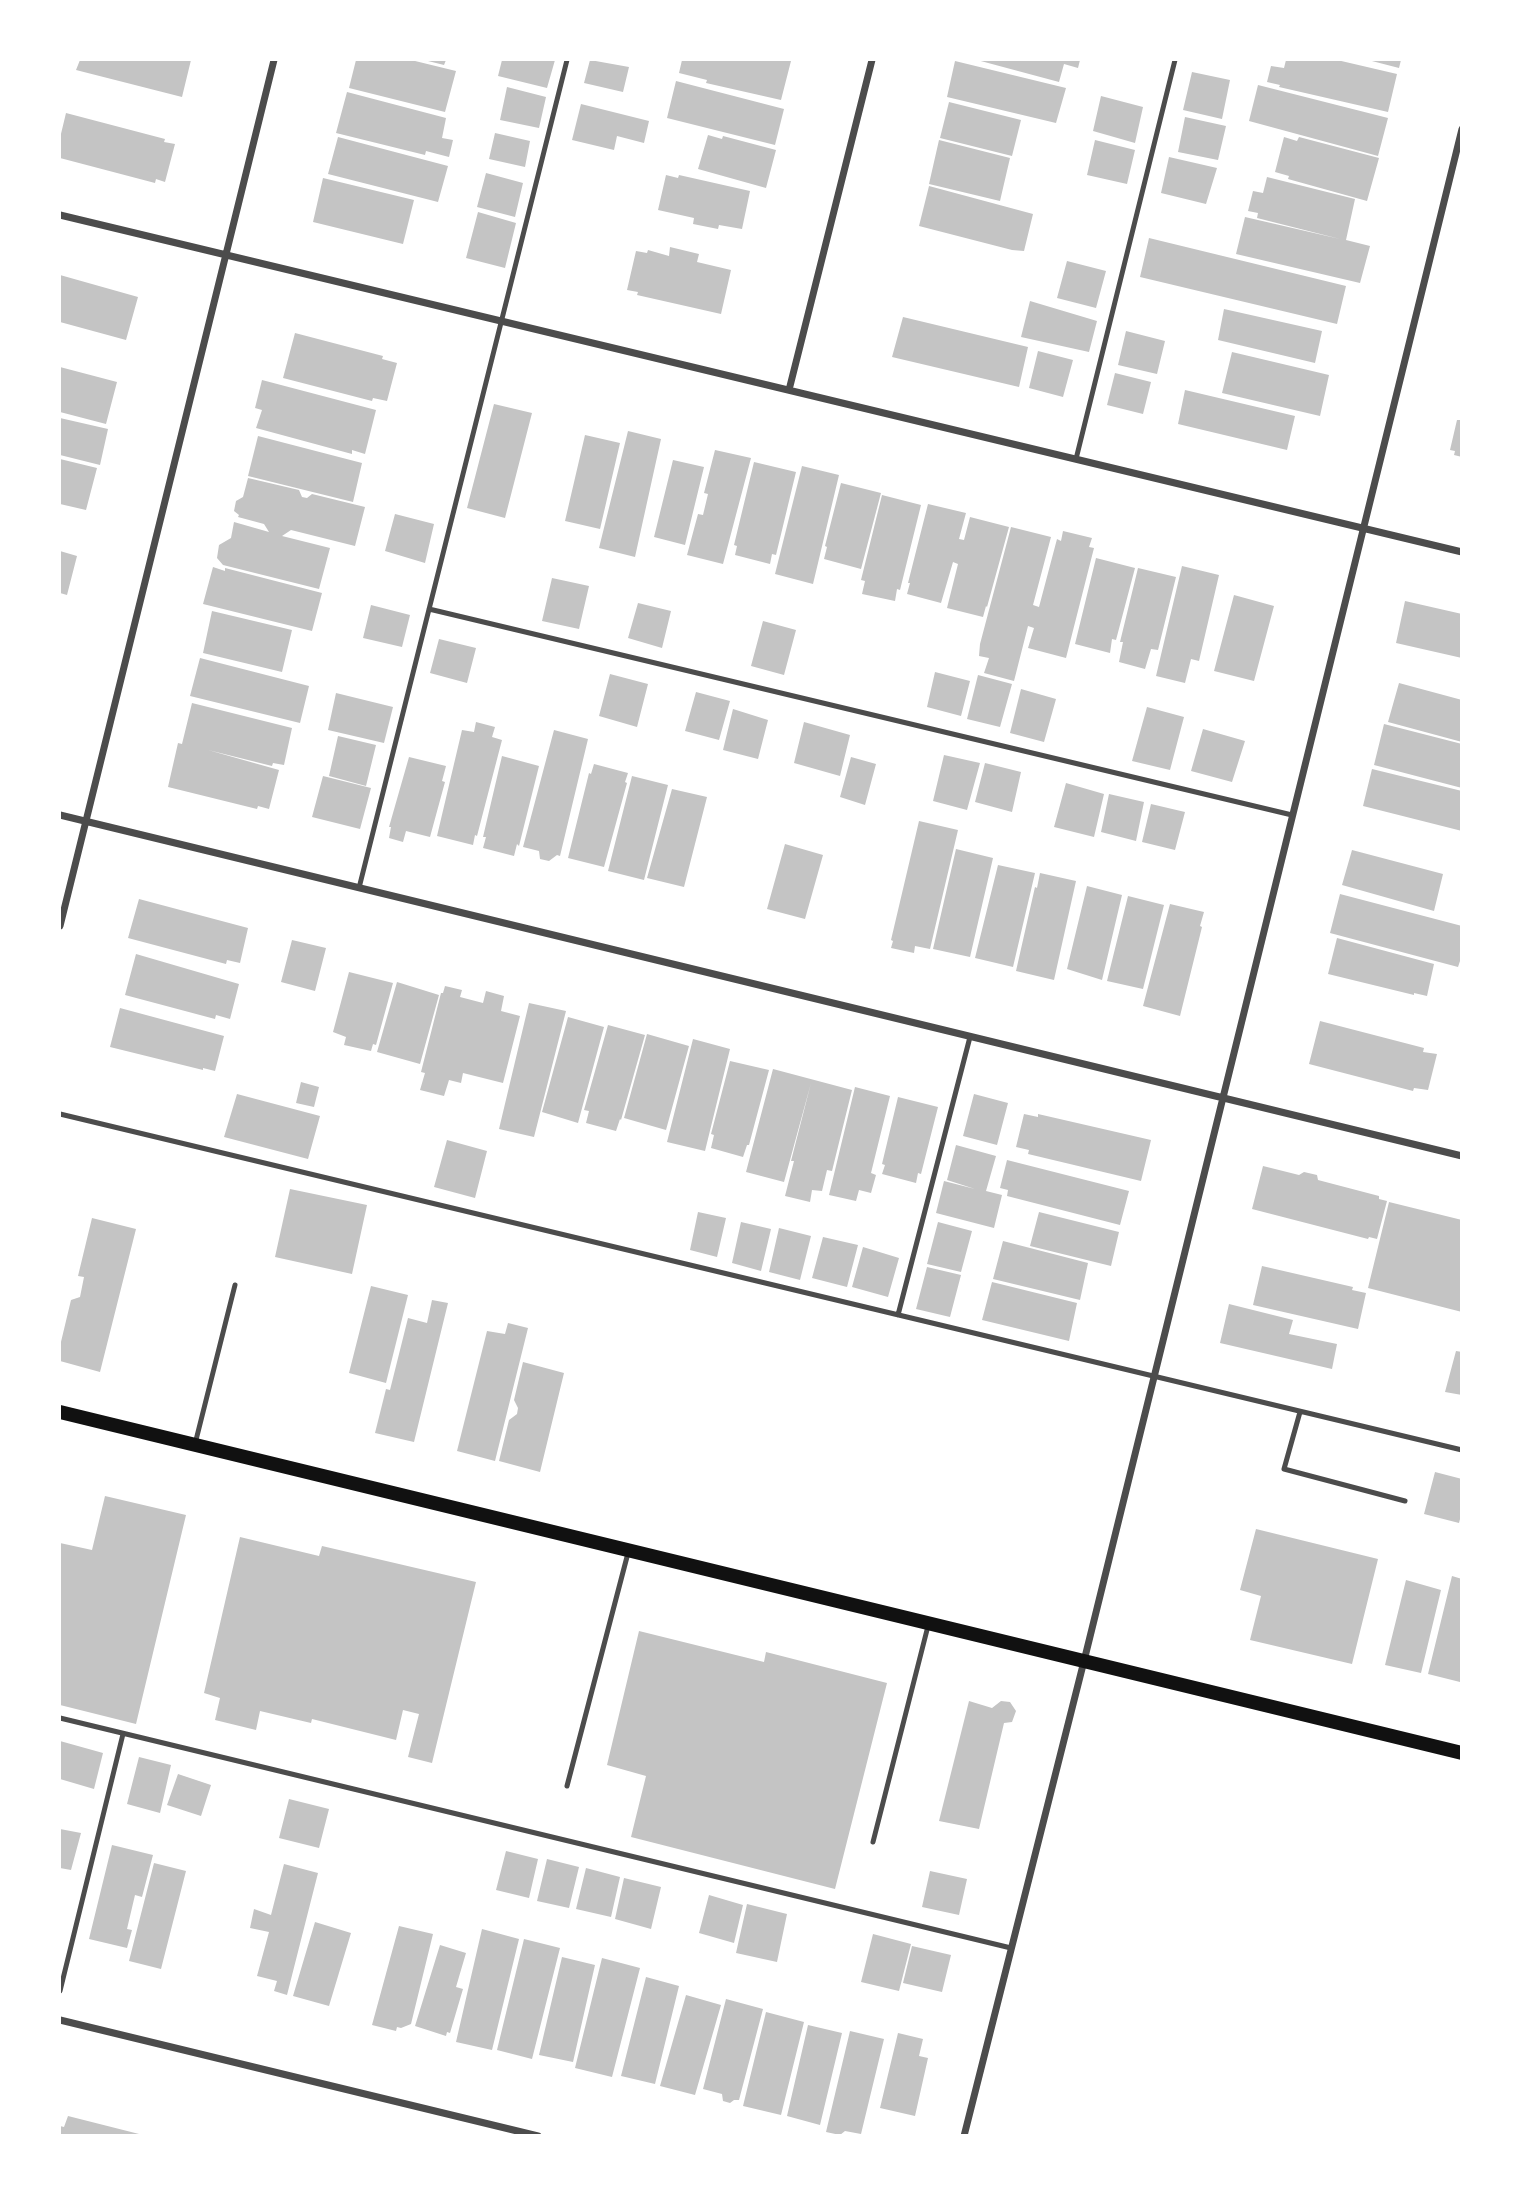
<!DOCTYPE html>
<style>
body{margin:0}
#map{position:relative;width:1521px;height:2195px;overflow:hidden;background:#fff;font-family:Georgia,serif}
canvas{display:block}
.frame{position:absolute;inset:0;border:61px solid #fff;pointer-events:none}
</style>
<div id="map">
<canvas width="1521" height="2195"></canvas>
<div class="frame"></div>
</div>
<script>
const context = document.querySelector('canvas').getContext('2d');
context.lineJoin = 'round';
function fill(path, color) {
  context.fillStyle = color;
  context.fill(path, 'evenodd');
}
function shape(rows) {
  const path = new Path2D();
  for (const r of rows) {
    path.moveTo(r[0], r[1]);
    for (let i = 2; i < r.length; i += 2) path.lineTo(r[i], r[i + 1]);
  }
  return path;
}
function stroke(path, color, width, dash) {
  context.strokeStyle = color;
  context.lineWidth = width;
  context.lineCap = dash ? 'butt' : 'round';
  context.setLineDash(dash || []);
  context.stroke(path);
}
fill(shape([
 [80,60,191,60,182,97,76,70],
 [356,60,411,60,456,71,445,112,349,88],
 [424,60,446,60,444,65],
 [502,60,555,60,547,88,498,76],
 [590,60,629,67,623,92,584,83],
 [682,60,785,60,791,61,781,100,706,83,707,80,679,73],
 [977,60,1080,60,1078,68,1064,64,1059,82],
 [1286,60,1337,60,1397,74,1388,112,1279,87,1280,85,1267,82,1271,66,1284,68],
 [1368,60,1401,60,1399,68],
 [955,61,1066,88,1056,123,947,97],
 [1192,72,1230,80,1222,119,1183,110],
 [676,81,784,109,775,145,667,118],
 [1258,85,1388,118,1378,156,1249,121],
 [507,87,546,97,539,128,500,120],
 [347,92,446,118,442,138,453,140,449,157,426,151,425,155,336,133],
 [1101,96,1143,107,1135,143,1093,131],
 [949,102,1021,120,1012,156,940,138],
 [581,104,649,121,644,143,617,136,614,150,572,140],
 [66,113,165,139,164,142,175,144,165,182,156,179,155,183,60,158,60,138],
 [1185,117,1226,126,1218,160,1178,152],
 [495,133,530,141,525,167,489,159],
 [708,135,722,139,723,136,776,150,766,188,698,169],
 [338,137,448,166,438,202,328,174],
 [1284,137,1297,141,1299,137,1379,158,1367,201,1288,179,1289,176,1275,172],
 [939,140,1010,158,1000,201,929,184],
 [1095,140,1135,150,1127,184,1087,175],
 [1169,157,1217,168,1206,204,1161,193],
 [486,173,523,183,515,217,477,207],
 [666,175,678,178,679,175,750,191,742,229,719,225,718,229,693,224,694,218,658,210],
 [1267,177,1355,199,1346,240,1370,246,1360,283,1236,254,1245,217,1340,239,1257,218,1258,213,1248,211,1253,191,1263,193],
 [323,178,414,200,403,244,313,222],
 [929,186,1033,214,1024,251,1012,250,919,226],
 [478,212,516,223,505,268,466,258],
 [1149,238,1346,286,1337,324,1140,277],
 [670,247,699,254,697,262,731,270,721,314,637,295,638,292,627,290,636,251,647,253,648,250,669,256],
 [1067,261,1106,271,1096,308,1057,298],
 [60,275,138,297,126,340,60,322],
 [1030,301,1097,321,1089,352,1021,337],
 [1224,309,1322,331,1315,363,1218,340],
 [903,317,1028,347,1019,387,892,357],
 [1126,331,1165,341,1157,374,1118,365],
 [295,333,383,356,382,359,397,363,387,401,373,398,372,401,283,378],
 [1038,351,1073,360,1063,397,1029,388],
 [1232,352,1329,375,1320,416,1222,393],
 [60,367,117,382,106,424,60,412],
 [1115,373,1151,382,1143,414,1107,405],
 [262,380,376,410,365,454,352,450,352,454,256,428,262,410,255,408],
 [1185,390,1295,416,1287,450,1178,424],
 [494,404,532,413,505,518,467,508],
 [60,418,108,429,100,465,60,455],
 [1457,420,1462,420,1462,457,1454,455,1455,451,1450,450],
 [628,431,661,439,635,557,599,548],
 [585,435,620,443,600,529,565,521],
 [258,436,362,463,353,502,248,476],
 [715,450,751,458,723,564,687,555,698,514,703,515,708,494,704,493],
 [60,459,97,468,86,510,60,504],
 [673,460,704,467,685,545,654,537],
 [754,462,796,472,776,555,772,554,770,564,735,555,737,546,734,545],
 [802,466,839,475,813,584,775,574],
 [248,478,299,490,302,497,307,498,312,494,365,507,355,546,291,530,282,536,330,548,319,589,223,565,217,558,219,545,231,538,234,522,269,532,264,524,238,517,239,515,234,511,236,501,243,497],
 [841,483,881,493,861,569,824,559,827,547,825,546],
 [882,495,921,505,900,590,897,589,895,601,862,594,865,581,861,580],
 [928,504,966,513,959,539,964,540,970,517,1009,527,987,607,986,606,983,617,947,608,958,564,953,562,941,603,907,594,910,583,908,583],
 [395,514,434,524,425,563,385,551],
 [1011,527,1051,537,1033,605,1039,607,1057,539,1061,541,1063,531,1092,538,1089,547,1094,548,1066,658,1028,648,1034,628,1028,626,1014,681,984,673,989,658,979,656,980,644],
 [60,551,77,556,67,595,60,593],
 [1096,558,1135,568,1116,640,1112,639,1110,653,1075,644],
 [1182,566,1219,575,1199,661,1191,659,1185,683,1156,676],
 [213,567,225,571,225,568,322,593,312,631,203,604],
 [1138,568,1176,577,1158,650,1151,649,1145,669,1119,662,1123,642,1120,642],
 [552,578,589,586,579,629,542,621],
 [1234,595,1274,606,1254,681,1214,671],
 [1405,601,1462,614,1462,658,1396,643],
 [638,603,671,611,662,648,628,638],
 [371,605,410,615,402,647,363,638],
 [212,611,292,630,282,672,203,653],
 [763,621,796,630,784,675,751,666],
 [439,639,476,648,467,683,430,673],
 [200,658,309,686,300,723,190,696],
 [935,672,970,681,961,716,927,707],
 [610,674,648,684,637,727,599,716],
 [978,675,1012,684,1000,727,967,719],
 [1399,683,1462,700,1462,742,1388,722],
 [1021,689,1056,699,1044,742,1010,733],
 [696,692,730,701,719,740,685,731],
 [336,693,393,707,384,743,328,730],
 [192,703,292,728,284,765,273,763,272,766,208,750,279,770,269,809,258,806,257,809,168,787,178,743,182,744],
 [1147,707,1184,717,1170,770,1132,761],
 [733,709,768,720,758,759,723,750],
 [476,722,495,727,492,737,502,740,477,836,475,835,473,845,437,836,462,730,474,732],
 [804,722,850,735,840,776,794,763],
 [1384,724,1462,744,1462,788,1374,765],
 [1203,729,1245,741,1232,782,1191,771],
 [554,730,588,739,560,856,557,855,549,861,540,859,539,851,523,847],
 [338,736,376,745,366,786,329,776],
 [944,755,980,763,967,810,933,801],
 [502,756,539,766,519,846,517,844,514,856,483,848,486,837,483,837],
 [409,757,446,766,442,781,445,782,430,837,406,831,403,842,389,838,391,827,389,827],
 [851,757,876,764,865,805,840,797],
 [985,763,1021,772,1012,812,975,802],
 [594,764,628,773,625,782,627,783,604,867,568,858,589,773,591,774],
 [1372,769,1462,791,1462,831,1363,806],
 [323,776,371,788,360,829,312,817],
 [632,776,668,785,644,880,608,871],
 [1066,783,1104,794,1094,837,1054,827],
 [672,789,707,797,684,887,647,878],
 [1109,794,1144,802,1136,841,1101,832],
 [1151,804,1185,812,1175,850,1142,842],
 [919,821,958,830,930,949,915,946,914,953,891,948,893,941,891,940],
 [785,844,823,855,805,919,767,909],
 [956,849,993,858,970,957,933,949],
 [1352,850,1443,874,1434,911,1342,885],
 [998,865,1035,873,1013,967,975,958],
 [1040,873,1076,881,1054,980,1016,971,1035,887,1037,888],
 [1087,886,1122,895,1102,980,1067,969],
 [1340,894,1462,926,1462,955,1458,967,1330,933],
 [1128,896,1164,905,1143,989,1107,981],
 [139,899,248,928,240,963,227,960,226,964,128,938],
 [1170,904,1204,912,1200,926,1202,927,1180,1016,1143,1006],
 [1337,938,1434,964,1427,996,1414,993,1414,995,1328,974],
 [292,940,326,948,315,991,281,982],
 [136,954,239,984,230,1019,216,1015,215,1019,125,995],
 [349,972,393,983,376,1045,373,1044,371,1051,344,1045,346,1037,333,1032],
 [397,982,439,995,420,1064,377,1052],
 [445,986,462,990,460,997,483,1003,486,991,504,996,501,1011,520,1016,503,1083,463,1073,461,1083,449,1080,444,1096,420,1090,425,1073,421,1072,441,993,443,993],
 [529,1003,566,1011,534,1137,499,1129],
 [120,1008,224,1036,215,1071,203,1068,203,1070,110,1047],
 [568,1017,604,1027,578,1123,542,1112],
 [1320,1021,1424,1048,1423,1052,1437,1054,1428,1090,1414,1088,1413,1091,1309,1064],
 [608,1025,645,1035,621,1120,620,1119,616,1131,586,1123,589,1111,584,1110],
 [647,1034,689,1046,666,1130,624,1118],
 [693,1039,730,1049,705,1151,667,1142],
 [730,1061,769,1070,749,1145,747,1145,743,1157,711,1148,714,1135,711,1134],
 [773,1069,852,1090,832,1171,827,1170,822,1191,812,1190,810,1202,785,1196,794,1161,791,1161,811,1083,784,1182,746,1172],
 [301,1082,319,1087,314,1107,296,1103],
 [855,1087,890,1096,871,1173,876,1175,871,1193,859,1190,856,1201,829,1195],
 [237,1094,320,1116,308,1159,224,1137],
 [974,1094,1008,1103,997,1145,963,1136],
 [898,1097,938,1107,921,1174,918,1173,916,1183,882,1174,885,1165,882,1164],
 [1024,1114,1038,1117,1038,1114,1151,1140,1141,1181,1028,1154,1029,1150,1016,1147],
 [447,1140,487,1151,475,1198,434,1187],
 [956,1145,996,1156,986,1191,1002,1195,994,1228,936,1213,944,1181,975,1189,947,1180],
 [1007,1160,1129,1191,1120,1225,1007,1196,1008,1190,1000,1188],
 [1263,1166,1299,1175,1304,1172,1317,1175,1318,1180,1379,1196,1379,1199,1387,1201,1377,1239,1369,1237,1368,1239,1252,1209],
 [290,1189,367,1205,352,1274,275,1257],
 [1389,1202,1462,1220,1462,1312,1368,1288],
 [698,1212,726,1218,717,1257,690,1250],
 [1039,1212,1119,1232,1111,1266,1030,1246],
 [92,1218,136,1229,100,1372,60,1361,60,1346,71,1300,80,1297,84,1277,78,1276],
 [741,1222,771,1229,761,1271,732,1263],
 [938,1222,972,1231,961,1272,927,1264],
 [779,1228,811,1236,800,1280,769,1272],
 [823,1237,858,1245,847,1287,812,1278],
 [1003,1241,1088,1263,1080,1300,993,1279],
 [863,1247,899,1258,888,1297,852,1287],
 [1262,1266,1353,1287,1352,1290,1366,1293,1358,1329,1253,1305],
 [927,1267,961,1275,950,1317,916,1309],
 [992,1282,1077,1303,1069,1341,982,1320],
 [371,1286,408,1295,386,1383,349,1373],
 [432,1300,448,1303,414,1442,375,1433,386,1389,390,1390,408,1318,427,1323],
 [1229,1304,1293,1320,1289,1334,1337,1344,1332,1369,1220,1343],
 [508,1323,528,1328,495,1461,457,1451,487,1331,505,1334],
 [1456,1351,1462,1352,1462,1395,1445,1392],
 [523,1362,564,1373,540,1472,499,1461,509,1420,517,1414,518,1408,514,1400],
 [1435,1472,1462,1479,1462,1511,1459,1523,1424,1514],
 [105,1496,186,1515,136,1724,60,1705,60,1543,92,1550],
 [1256,1529,1378,1559,1352,1664,1250,1640,1261,1596,1240,1590],
 [240,1537,319,1556,322,1546,476,1582,432,1763,408,1757,419,1714,403,1710,396,1740,312,1719,311,1723,260,1711,256,1730,215,1720,220,1698,204,1693],
 [1452,1576,1462,1579,1460,1682,1428,1674],
 [1406,1580,1441,1590,1421,1673,1385,1665],
 [639,1631,764,1662,766,1652,887,1683,835,1889,631,1837,646,1776,607,1765],
 [969,1701,992,1708,1001,1701,1010,1702,1016,1711,1012,1722,1004,1723,979,1829,939,1821],
 [60,1741,103,1753,94,1789,60,1779],
 [139,1757,171,1765,160,1813,127,1804],
 [178,1774,211,1785,201,1816,167,1805],
 [289,1799,329,1809,319,1848,279,1838],
 [60,1829,81,1833,71,1870,60,1868],
 [112,1845,153,1855,142,1897,135,1895,127,1929,132,1930,127,1948,89,1939],
 [506,1851,538,1859,529,1898,496,1890],
 [547,1859,579,1867,569,1908,537,1901],
 [154,1863,186,1871,161,1969,129,1961],
 [284,1864,318,1873,287,1995,274,1991,277,1981,257,1976,269,1932,250,1928,254,1909,271,1915],
 [586,1868,620,1877,611,1917,576,1909],
 [930,1871,967,1879,959,1915,922,1907],
 [624,1878,661,1887,651,1929,615,1919],
 [709,1895,743,1905,734,1943,699,1933],
 [747,1904,787,1914,777,1962,736,1953],
 [315,1922,351,1933,329,2006,293,1996],
 [399,1926,433,1934,411,2024,401,2028,397,2027,396,2031,372,2025],
 [482,1929,519,1939,492,2050,456,2042],
 [873,1934,911,1944,899,1991,861,1982],
 [524,1939,560,1948,532,2059,497,2050],
 [440,1945,466,1953,456,1987,463,1989,450,2033,447,2032,446,2036,415,2026],
 [912,1946,951,1955,942,1992,903,1983],
 [562,1957,595,1965,573,2062,539,2055],
 [602,1958,640,1968,612,2077,575,2068],
 [646,1977,679,1986,655,2084,621,2076],
 [686,1995,721,2005,695,2095,660,2086],
 [726,1999,763,2009,739,2100,734,2100,730,2103,723,2101,722,2094,703,2089],
 [766,2012,804,2022,781,2115,743,2106],
 [808,2025,842,2033,820,2125,787,2116],
 [850,2031,884,2039,861,2134,845,2131,840,2135,826,2132],
 [898,2033,923,2039,919,2056,928,2058,915,2116,880,2108],
 [68,2116,143,2135,143,2136,60,2136,60,2126,64,2127]
]), '#c4c4c4');
stroke(shape([
 [1076,459,1175,60],
 [429,609,1292,815],
 [359,888,567,60],
 [60,1114,1462,1450],
 [898,1315,970,1037],
 [1300,1412,1284,1469,1405,1501],
 [195,1444,235,1285],
 [60,1718,1011,1948],
 [567,1786,628,1553],
 [873,1842,928,1626],
 [60,1991,123,1734]
]), '#4c4c4c', 5);
stroke(shape([
 [60,215,1462,552],
 [789,390,872,60],
 [60,815,1462,1156],
 [60,926,274,60],
 [60,2020,538,2136],
 [964,2136,1084,1661,1462,129]
]), '#4c4c4c', 7);
stroke(shape([
 [60,1412,1462,1753]
]), '#111', 14);
</script>
